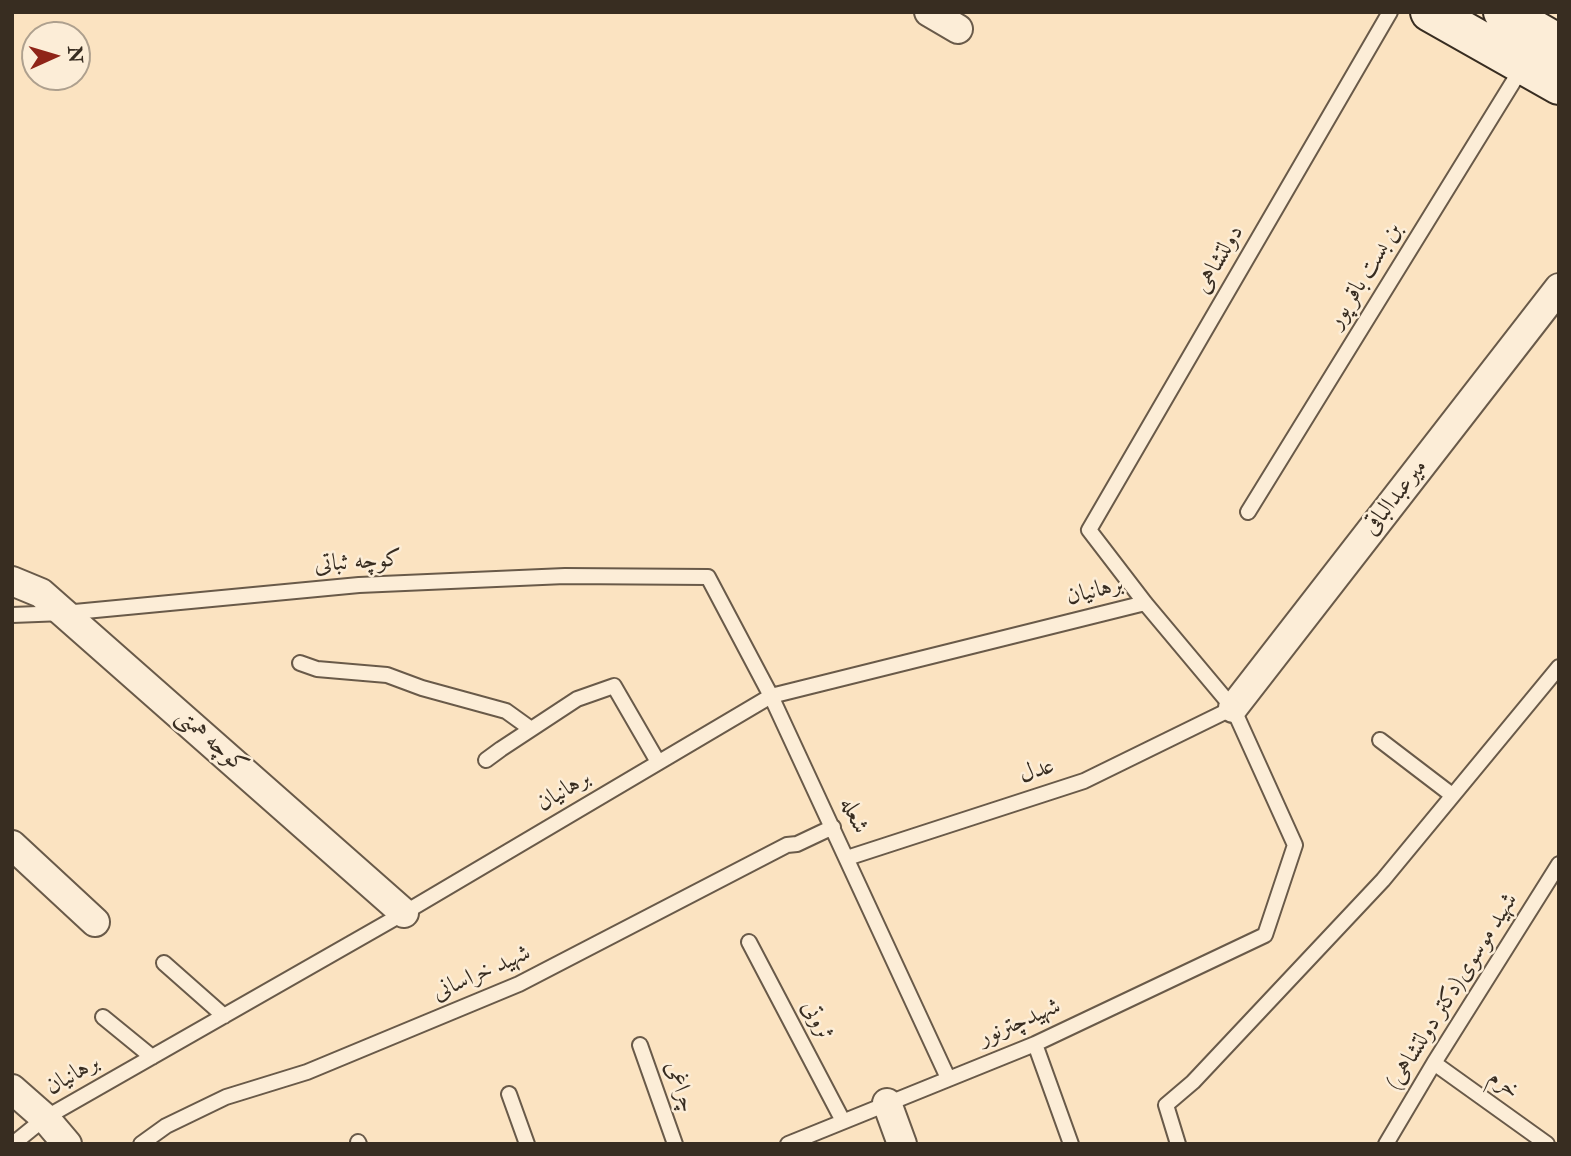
<!DOCTYPE html>
<meta charset="utf-8">
<style>
body{margin:0}
#map{position:relative;width:1571px;height:1156px;overflow:hidden;background:#fbe3c1;font-family:"IM FELL Double Pica",serif}
canvas{display:block}
.frame{position:absolute;inset:0;border:14px solid #382d21;pointer-events:none}
.north{position:absolute;left:21px;top:21px;width:70px;height:70px;box-sizing:border-box;background:#fcedd7;border:2px solid #aea08e;border-radius:50%;rotate:86deg;font-size:19px;font-weight:700;line-height:28px;text-align:center;color:#382d21}
.north::after{content:'';display:block;margin:auto;width:24px;height:32px;background:#8f2418;clip-path:polygon(50% 0,100% 100%,50% 72%,0 100%)}
</style>
<div id="map">
<canvas width="1571" height="1156"></canvas>
<div class="frame"></div>
<div class="north">N</div>
</div>
<script>
const context = document.querySelector('canvas').getContext('2d');
context.lineJoin = 'round';
function shape(rows) {
  const path = new Path2D();
  for (const r of rows) {
    path.moveTo(r[0], r[1]);
    for (let i = 2; i < r.length; i += 2) path.lineTo(r[i], r[i + 1]);
  }
  return path;
}
function stroke(path, color, width, dash) {
  context.strokeStyle = color;
  context.lineWidth = width;
  context.lineCap = dash ? 'butt' : 'round';
  context.setLineDash(dash || []);
  context.stroke(path);
}
function label(font, color, halo, rows, align = 'center') {
  context.font = font + ' "IM FELL Double Pica",Amiri,serif';
  context.lineWidth = 5;
  context.setLineDash([]);
  context.textBaseline = 'middle';
  context.strokeStyle = halo;
  context.fillStyle = color;
  for (const [text, x, y, turn = 0] of rows) {
    context.save();
    context.translate(x, y);
    context.rotate((+turn || 0) * Math.PI / 180);
    context.textAlign = isNaN(turn) ? turn : align;
    if (halo) context.strokeText(text, 0, 0);
    context.fillText(text, 0, 0);
    context.restore();
  }
}
const service = shape([
 [1248,512,1523,66],
 [12,615,64,613,359,585,565,576,708,577,771,696,948,1078],
 [300,663,317,669,387,675,422,688,506,711,531,729],
 [1380,740,1452,795],
 [486,760,501,749,577,699,614,686,658,762],
 [847,858,1084,781,1233,708],
 [749,942,843,1121],
 [164,963,224,1016],
 [103,1017,152,1057],
 [1035,1044,1071,1144],
 [640,1045,675,1144],
 [1434,1063,1547,1144],
 [509,1094,527,1144],
 [358,1142,359,1144],
 [13,1144,45,1118,404,913,771,696,1145,603],
 [141,1144,166,1126,226,1097,307,1072,519,984,787,845,797,844,833,827],
 [788,1144,1035,1044,1265,935,1295,845,1233,708,1145,603,1089,530,1390,12],
 [1178,1144,1166,1105,1193,1082,1383,880,1559,667],
 [1386,1144,1434,1063,1559,864]
]);
const minor = shape([
 [929,12,958,29],
 [12,581,41,593,404,913],
 [1233,708,1559,288],
 [12,845,95,922],
 [12,1089,45,1118,67,1144],
 [887,1103,902,1144]
]);
const secondary = shape([
 [1430,12,1559,85],
 [1503,12,1559,44]
]);
stroke(service, '#695a49', 18);
stroke(minor, '#695a49', 32);
stroke(secondary, '#382d21', 42);
stroke(service, '#fcedd7', 14);
stroke(minor, '#fcedd7', 28);
stroke(secondary, '#fcedd7', 38);
label('24px', '#382d21', '#fcedd7', [
 ["دولتشاهی",1220,260,-60],
 ["بن بست باقر پور",1366,276,-58],
 ["میرعبدالباقی",1396,498,-52],
 ["کوچه ثباتی",358,563,-4],
 ["برهانیان",1095,592,-14],
 ["کوچه همتی",211,742,41],
 ["عدل",1037,772,-18],
 ["برهانیان",564,792,-31],
 ["شعله",853,816,65],
 ["شهید خراسانی",482,974,-24],
 ["شهید موسوی(دکتر دولتشاهی)",1453,992,-58],
 ["ثروتی",816,1021,62],
 ["شهیدچترنور",1020,1023,-23],
 ["برهانیان",73,1076,-30],
 ["خرم",1503,1085,36],
 ["چراغی",679,1087,71]
]);
</script>
